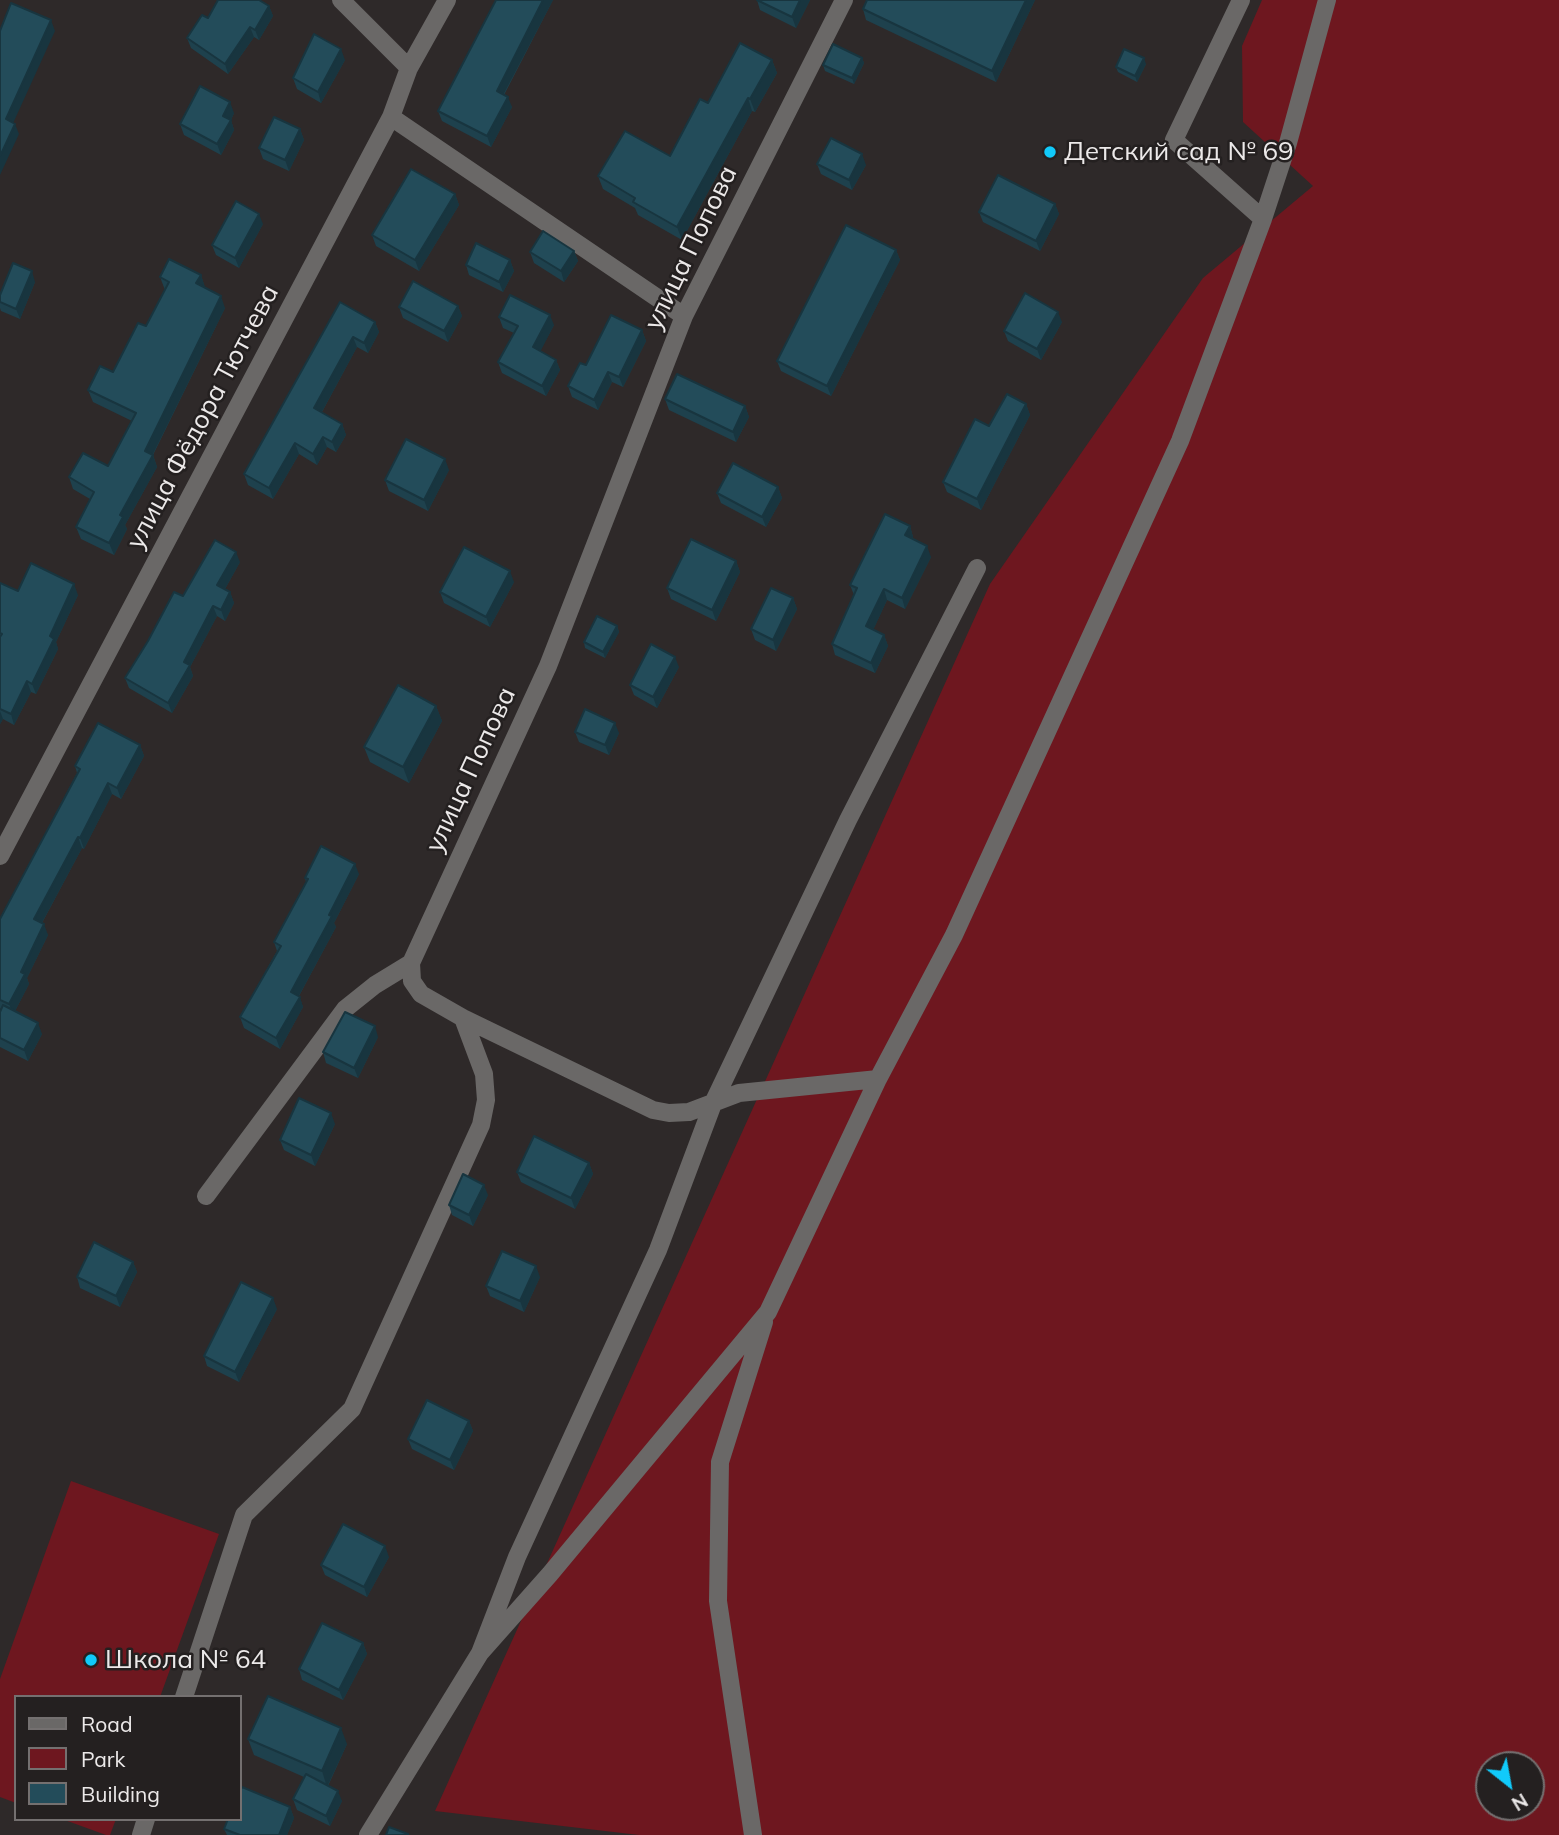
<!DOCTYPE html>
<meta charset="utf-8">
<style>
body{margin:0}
#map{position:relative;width:1559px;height:1835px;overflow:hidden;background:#2e2929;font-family:Mulish,sans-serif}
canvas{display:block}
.legend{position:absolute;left:14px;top:1695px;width:228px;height:126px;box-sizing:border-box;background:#242020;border:2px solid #747070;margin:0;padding:9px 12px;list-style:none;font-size:21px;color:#ece9e9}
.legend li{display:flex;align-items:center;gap:14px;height:35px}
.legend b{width:35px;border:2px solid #747070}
.north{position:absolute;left:1475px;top:1751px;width:70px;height:70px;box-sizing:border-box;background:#242020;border:2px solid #747070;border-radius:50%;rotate:149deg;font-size:19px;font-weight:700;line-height:28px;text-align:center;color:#ece9e9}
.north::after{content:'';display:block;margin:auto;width:24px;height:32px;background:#11cafa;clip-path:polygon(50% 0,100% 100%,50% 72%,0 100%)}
</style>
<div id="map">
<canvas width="1559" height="1835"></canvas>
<ul class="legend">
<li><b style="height:9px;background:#6a6867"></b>Road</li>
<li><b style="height:19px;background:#6e171f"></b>Park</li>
<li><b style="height:19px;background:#234c5a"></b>Building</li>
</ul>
<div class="north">N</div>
</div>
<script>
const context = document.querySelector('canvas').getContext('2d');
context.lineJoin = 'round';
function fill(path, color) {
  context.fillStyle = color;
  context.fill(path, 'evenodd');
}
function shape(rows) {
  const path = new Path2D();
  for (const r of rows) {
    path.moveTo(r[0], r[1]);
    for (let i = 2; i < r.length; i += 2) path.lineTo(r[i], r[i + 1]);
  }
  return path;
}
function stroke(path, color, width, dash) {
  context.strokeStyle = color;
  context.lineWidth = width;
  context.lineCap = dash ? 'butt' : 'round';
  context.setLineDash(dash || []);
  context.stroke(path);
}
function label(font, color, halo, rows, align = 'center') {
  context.font = font + ' Mulish,sans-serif';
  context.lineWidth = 5;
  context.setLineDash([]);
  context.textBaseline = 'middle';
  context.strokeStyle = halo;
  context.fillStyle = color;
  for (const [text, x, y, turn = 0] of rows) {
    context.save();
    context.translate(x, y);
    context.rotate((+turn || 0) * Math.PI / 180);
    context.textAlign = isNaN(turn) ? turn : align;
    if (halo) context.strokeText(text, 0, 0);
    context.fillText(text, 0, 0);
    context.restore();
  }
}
fill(shape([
 [1262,0,1559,0,1559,1835,639,1835,435,1811,990,584,1203,278,1313,186,1243,122,1242,46],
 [1489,1765,1531,1765,1531,1807,1489,1807],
 [71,1481,219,1534,160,1697,16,1697,16,1803,0,1797,0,1679],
 [62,1819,116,1819,110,1835,106,1835]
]), '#6e171f');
stroke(shape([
 [341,0,409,68],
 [1241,0,1174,140,1263,219],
 [391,117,684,316],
 [0,856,391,117,409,68,447,0],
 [463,1018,653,1110,669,1113,689,1112,739,1093,878,1079],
 [206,1196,345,1009,375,985,411,963],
 [480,1653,550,1574,768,1312,878,1079,954,935,1180,441,1263,219,1288,143,1327,0],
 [184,1697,244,1515,352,1409,481,1125,486,1100,484,1074,463,1018,421,994,412,981,411,963,548,666,684,316,844,0],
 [141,1835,146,1819],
 [368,1835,480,1653,517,1557,658,1250,714,1101,848,820,977,568],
 [753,1835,718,1601,720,1462,764,1322]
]), '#6a6867', 18);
fill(shape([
 [496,0,553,0,504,95,512,107,491,147,442,121,438,111],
 [757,0,810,0,796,28,760,10],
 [1035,0,996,82,866,20,863,9],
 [269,6,273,16,259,40,254,37,228,74,191,48,187,38,208,18],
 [862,58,864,63,854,84,825,71,823,65],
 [345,60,321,103,297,89,293,78],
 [772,60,777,73,755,112,752,111,682,240,638,215,635,208,603,189,598,176,670,156,708,103],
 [1146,64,1137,82,1118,72,1116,67],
 [234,113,231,120,234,130,221,155,184,135,180,124],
 [300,129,304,140,289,171,263,159,259,148],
 [817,164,866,165,852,190,821,174],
 [455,194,459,205,419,271,376,246,372,235],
 [1055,204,1059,214,1040,251,983,222,979,212],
 [263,224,239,268,216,255,212,245],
 [896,250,900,260,831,396,781,371,777,361],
 [574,251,578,261,564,282,534,263,530,252],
 [510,260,514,271,503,292,469,275,466,265],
 [201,275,205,288,225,308,153,455,157,467,125,525,127,529,114,555,81,539,76,527,90,499,73,489,69,477,108,466,132,421,93,402,88,390,113,372,146,326,165,290,160,277],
 [35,282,20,319,1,311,0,308,0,295],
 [340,302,375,322,379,332,368,353,357,347,322,412,342,424,346,435,336,452,327,447,317,465,299,454,273,499,248,485,244,474],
 [458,306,462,316,448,342,403,318,399,307],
 [499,317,554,325,540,351,556,360,560,370,546,396,502,373,498,362,514,333,503,328],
 [1062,322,1041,360,1008,341,1004,331],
 [642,330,646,341,623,387,612,382,598,410,572,397,568,386],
 [665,399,745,406,749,417,736,442,669,410],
 [1026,404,1030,415,981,510,947,492,943,482,989,426],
 [449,470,428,511,389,491,385,480],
 [778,487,782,498,766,527,721,503,717,493],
 [910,526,913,537,913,539,931,557,905,609,887,600,873,630,884,635,888,646,875,673,835,655,832,644,854,595,850,585],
 [736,561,740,572,716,621,671,599,667,588],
 [240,562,225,589,230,592,234,603,225,621,217,616,190,667,193,676,172,713,129,688,125,678,183,596],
 [514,582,490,627,444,603,440,592],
 [0,583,18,591,78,595,56,642,58,649,36,694,31,692,14,725,3,719,0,724],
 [793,598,797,609,776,651,755,640,751,629],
 [617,626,619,632,605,658,585,648,584,642],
 [679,667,657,708,634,695,630,685],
 [436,706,442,721,409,783,370,762,364,747],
 [575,732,619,733,609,755,579,742],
 [140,745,144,756,121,799,112,794,84,849,82,848,42,923,48,935,27,978,29,984,15,1011,42,1034,28,1061,0,1047,0,1012,1,1009,0,1008,0,919,77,773,75,766],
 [359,874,334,923,336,927,299,996,303,1007,280,1049,244,1028,240,1017,277,951,274,942,306,882,305,878],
 [378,1037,358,1078,326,1063,323,1052],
 [335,1124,315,1166,284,1150,280,1140],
 [589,1163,593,1174,575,1209,521,1182,517,1172],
 [488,1195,473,1226,452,1215,449,1205],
 [133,1262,137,1272,120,1307,80,1288,77,1277],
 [540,1277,524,1312,490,1296,486,1286],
 [277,1309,239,1382,207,1366,204,1356],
 [469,1421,473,1431,454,1470,412,1449,408,1439],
 [389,1557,367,1597,325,1575,321,1565],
 [363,1643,367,1654,343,1700,302,1680,299,1669],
 [248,1739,347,1744,328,1786,342,1801,330,1826,297,1810,293,1799,304,1777,254,1755],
 [290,1807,294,1818,287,1835,227,1835,224,1829]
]), '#1e414d');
fill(shape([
 [543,0,553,0,500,101,497,91],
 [800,0,810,0,796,28,792,17],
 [1026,0,1035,0,996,82,992,71],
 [269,6,273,16,259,40,255,30],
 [51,20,55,31,10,130,6,119],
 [250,27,254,37,228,74,225,64],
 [341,49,345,60,321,103,318,92],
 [862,58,864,63,854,84,852,78],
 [1144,58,1146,64,1137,82,1135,76],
 [772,60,777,73,755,112,750,99],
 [508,97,512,107,491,147,487,136],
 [748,98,752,111,682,240,677,227],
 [230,102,234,113,231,120,234,130,221,155,217,144,223,116],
 [15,124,19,134,0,175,0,156],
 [300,129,304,140,289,171,285,160],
 [862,154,866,165,852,190,849,180],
 [455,194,459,205,419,271,415,260],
 [1055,204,1059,214,1040,251,1036,241],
 [259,214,263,224,239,268,235,258],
 [896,250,900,260,831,396,827,386],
 [574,251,578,261,564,282,561,271],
 [510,260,514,271,503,292,499,282],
 [32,271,35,282,20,319,16,309],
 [201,275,205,287,201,295,196,283],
 [221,296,225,308,152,456,153,455,157,467,125,525,127,529,114,555,109,543,145,451],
 [458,306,462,316,448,342,444,331],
 [1058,312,1062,322,1041,360,1037,349],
 [550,315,554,325,537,358,533,347],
 [375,322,379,332,368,353,364,343],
 [642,330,646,341,623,387,619,377],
 [353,337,357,347,318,419,314,408],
 [556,360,560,370,546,396,542,386],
 [608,372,612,382,598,410,594,400],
 [1026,404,1030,415,981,510,977,499],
 [745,406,749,417,736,442,733,432],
 [342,424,346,435,336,452,332,442],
 [323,437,327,447,317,465,313,454],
 [295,443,299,454,273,499,269,488],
 [445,459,449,470,428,511,424,500],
 [778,487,782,498,766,527,762,517],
 [910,526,913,537,909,546,905,535],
 [927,546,931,557,905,609,902,598],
 [236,552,240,562,221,596,217,585],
 [736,561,740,572,716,621,712,610],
 [510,571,514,582,490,627,486,617],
 [74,584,78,595,56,642,58,649,36,694,32,684,50,636],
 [884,589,887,600,870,637,866,626],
 [230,592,234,603,225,621,221,610],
 [793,598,797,609,776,651,773,640],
 [213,606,217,616,190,667,193,676,172,713,168,703,184,662],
 [617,626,619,632,605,658,603,652],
 [884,635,888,646,875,673,871,663],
 [675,657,679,667,657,708,653,697],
 [27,681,31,692,14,725,11,714],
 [436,706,442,721,409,783,403,767],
 [0,711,3,719,0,724],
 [615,723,619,733,609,755,605,745],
 [140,745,144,756,121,799,117,788],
 [108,783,112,794,84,849,80,838],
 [78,837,82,848,38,930,34,919],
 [355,864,359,874,334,923,336,927,295,1003,291,992],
 [44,924,48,935,27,978,29,984,13,1015,9,1004,21,972],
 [300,997,303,1007,280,1049,276,1038],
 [38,1023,42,1034,28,1061,24,1050],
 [375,1026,378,1037,358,1078,354,1068],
 [331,1113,335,1124,315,1166,311,1155],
 [589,1163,593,1174,575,1209,571,1198],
 [484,1185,488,1195,473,1226,469,1215],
 [133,1262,137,1272,120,1307,116,1296],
 [536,1266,540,1277,524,1312,520,1301],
 [273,1298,277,1309,239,1382,235,1372],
 [469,1421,473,1431,454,1470,450,1460],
 [385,1546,389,1557,367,1597,364,1587],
 [363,1643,367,1654,343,1700,339,1690],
 [341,1728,347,1744,327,1787,322,1771],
 [338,1791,342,1801,330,1826,326,1816],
 [290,1807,294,1818,287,1835,279,1835]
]), '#18353f');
const building = shape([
 [218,0,259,0,269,6,255,30,250,27,225,64,187,38,202,15,208,18,218,0],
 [496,0,543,0,497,91,508,97,487,136,438,111,496,0],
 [757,0,800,0,792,17,757,0],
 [867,0,1026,0,992,71,863,9,867,0],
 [11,3,51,20,6,119,15,124,0,156,0,31,11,3],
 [314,34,341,49,318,92,293,78,314,34],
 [740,43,772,60,750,99,748,98,677,227,633,202,635,198,598,176,625,131,670,156,700,99,708,103,740,43],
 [833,44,862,58,852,78,823,65,833,44],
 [1124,49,1144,58,1135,76,1116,67,1124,49],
 [200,86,230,102,223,116,231,120,217,144,180,124,200,86],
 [274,117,300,129,285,160,259,148,274,117],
 [831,138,862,154,849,180,817,164,831,138],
 [411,169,455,194,415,260,372,235,411,169],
 [998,175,1055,204,1036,241,979,212,998,175],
 [236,201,259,214,235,258,212,245,236,201],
 [846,225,896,250,827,386,777,361,846,225],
 [543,231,574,251,561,271,530,252,543,231],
 [476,243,510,260,499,282,466,265,476,243],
 [169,259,201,275,196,283,221,296,145,451,153,455,120,515,123,517,109,543,76,527,94,492,69,477,83,453,108,466,136,413,88,390,100,366,113,372,138,323,146,326,169,282,160,277,169,259],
 [13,263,32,271,16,309,0,302,0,295,13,263],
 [413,281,458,306,444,331,399,307,413,281],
 [1025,293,1058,312,1037,349,1004,331,1025,293],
 [510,295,550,315,533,347,556,360,542,386,498,362,518,326,499,317,510,295],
 [340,302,375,322,364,343,353,337,314,408,342,424,332,442,323,437,313,454,295,443,269,488,244,474,340,302],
 [611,315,642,330,619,377,608,372,594,400,568,386,580,363,586,365,611,315],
 [677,374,745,406,733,432,665,399,677,374],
 [1007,394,1026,404,977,499,943,482,975,419,989,426,1007,394],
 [406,439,445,459,424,500,385,480,406,439],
 [733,463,778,487,762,517,717,493,733,463],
 [885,514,910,526,905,535,927,546,902,598,884,589,866,626,884,635,871,663,832,644,857,588,850,585,885,514],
 [691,539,736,561,712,610,667,588,691,539],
 [215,540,236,552,217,585,230,592,221,610,213,606,184,662,190,665,168,703,125,678,148,641,174,592,183,596,215,540],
 [464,547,510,571,486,617,440,592,464,547],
 [31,563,74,584,50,636,54,639,32,684,27,681,11,714,0,709,0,637,2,634,0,633,0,583,18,591,31,563],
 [771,588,793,598,773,640,751,629,771,588],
 [597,616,617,626,603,652,584,642,597,616],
 [651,644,675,657,653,697,630,685,651,644],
 [398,685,436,706,403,767,364,747,398,685],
 [585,709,615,723,605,745,575,732,585,709],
 [98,723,140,745,117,788,108,783,80,838,78,837,34,919,44,924,21,972,25,974,9,1004,0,1000,0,919,80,769,75,766,98,723],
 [321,846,355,864,329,915,332,916,291,992,300,997,276,1038,240,1017,281,946,274,942,308,879,305,878,321,846],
 [3,1005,38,1023,24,1050,0,1038,0,1012,3,1005],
 [345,1012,375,1026,354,1068,323,1052,345,1012],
 [299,1098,331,1113,311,1155,280,1140,299,1098],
 [534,1136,589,1163,571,1198,517,1172,534,1136],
 [463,1174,484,1185,469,1215,449,1205,463,1174],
 [94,1242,133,1262,116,1296,77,1277,94,1242],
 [502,1251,536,1266,520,1301,486,1286,502,1251],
 [241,1282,273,1298,235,1372,204,1356,241,1282],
 [427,1400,469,1421,450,1460,408,1439,427,1400],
 [343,1524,385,1546,364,1587,321,1565,343,1524],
 [322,1623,363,1643,339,1690,299,1669,322,1623],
 [268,1696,341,1728,322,1771,248,1739,268,1696],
 [306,1774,338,1791,326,1816,293,1799,306,1774],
 [242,1787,290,1807,279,1835,240,1835,224,1829,228,1819,240,1819,240,1791,242,1787],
 [389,1827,408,1834,408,1835,386,1835,389,1827]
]);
fill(building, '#234c5a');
stroke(building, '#18353f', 2);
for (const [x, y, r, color] of [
 [1050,152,7,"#11cafa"],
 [91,1660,7,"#11cafa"]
]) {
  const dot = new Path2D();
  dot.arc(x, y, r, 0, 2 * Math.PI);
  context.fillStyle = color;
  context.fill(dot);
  stroke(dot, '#242020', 2.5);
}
label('26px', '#ece9e9', '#242020', [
 ["Детский сад № 69",1064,152],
 ["Школа № 64",105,1660]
], 'left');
label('26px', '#ece9e9', '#242020', [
 ["улица Попова",691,248,-64],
 ["улица Фёдора Тютчева",203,417,-62],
 ["улица Попова",471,770,-65]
]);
</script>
